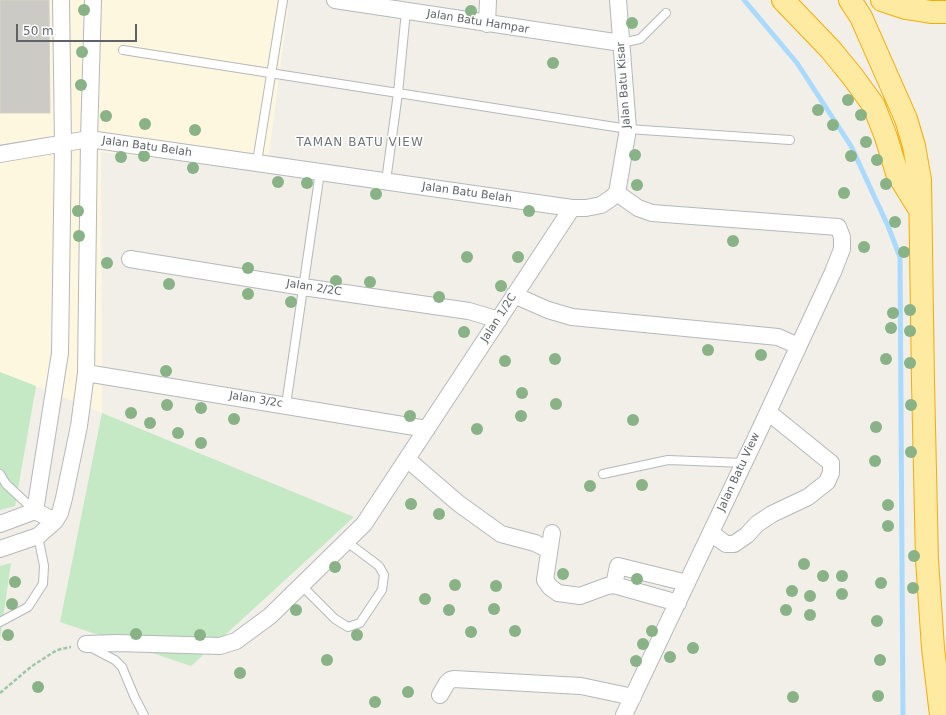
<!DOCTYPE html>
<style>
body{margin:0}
#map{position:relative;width:946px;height:715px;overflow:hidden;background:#f1efe8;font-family:"DejaVu Sans",sans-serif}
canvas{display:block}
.scale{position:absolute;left:16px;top:24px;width:121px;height:18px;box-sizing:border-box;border:2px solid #5f6368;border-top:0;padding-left:5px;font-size:12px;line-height:14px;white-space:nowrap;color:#5f6368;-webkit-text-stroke:3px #fff;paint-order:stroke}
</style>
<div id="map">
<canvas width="946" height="715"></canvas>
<div class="scale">50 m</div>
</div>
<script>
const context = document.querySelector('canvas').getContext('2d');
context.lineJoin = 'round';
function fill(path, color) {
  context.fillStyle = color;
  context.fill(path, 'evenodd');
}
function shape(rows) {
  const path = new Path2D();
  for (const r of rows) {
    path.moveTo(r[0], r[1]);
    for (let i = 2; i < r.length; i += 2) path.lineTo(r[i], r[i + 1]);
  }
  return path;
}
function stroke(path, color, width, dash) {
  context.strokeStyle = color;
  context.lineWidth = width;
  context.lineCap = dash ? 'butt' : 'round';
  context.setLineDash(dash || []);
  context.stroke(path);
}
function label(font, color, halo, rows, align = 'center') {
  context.font = font + ' "DejaVu Sans",sans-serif';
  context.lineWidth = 3;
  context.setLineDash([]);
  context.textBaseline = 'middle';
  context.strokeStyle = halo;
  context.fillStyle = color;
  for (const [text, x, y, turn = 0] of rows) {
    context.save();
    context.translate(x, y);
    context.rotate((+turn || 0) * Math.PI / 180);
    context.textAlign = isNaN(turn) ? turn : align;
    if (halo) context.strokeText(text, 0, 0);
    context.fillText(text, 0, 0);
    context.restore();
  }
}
fill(shape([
 [0,0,281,0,288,8,267,170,101,152,102,413,0,372]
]), '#fef7e0');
fill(shape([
 [0,372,36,386,15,506,0,510],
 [102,413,354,517,191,666,60,622],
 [11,563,0,639,0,566]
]), '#c5e8c5');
stroke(shape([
 [744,0,797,63,851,146,888,226,900,257,903,715]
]), '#aadaff', 5);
const building = shape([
 [0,0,49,0,50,113,0,113,0,0]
]);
fill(building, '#cccac5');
stroke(building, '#d6d1c6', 1);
const service = shape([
 [621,43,640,39,666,13],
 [123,50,628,129,790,140],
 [257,162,283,0],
 [386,181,398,93,406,11],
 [286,405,320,172],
 [0,474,6,484,35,511],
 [603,474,668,460,744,463],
 [301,585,335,619,348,627,360,623,382,590,384,575,379,566,347,542],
 [0,622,28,607,43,584,44,566,38,536],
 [90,647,115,660,122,667,135,698,144,715]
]);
const minor = shape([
 [335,0,621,43],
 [487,24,488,0],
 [0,154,89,139,572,208,586,208,601,205,610,199,617,193],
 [617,193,638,208,652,213,838,227,842,237,842,249,833,272,761,427,624,715],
 [617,193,628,129,618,0],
 [130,259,303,287,469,311,499,320],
 [514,295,548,310,572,317,778,337,798,346],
 [86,373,427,429],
 [407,459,458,503,501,534,535,543,549,550],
 [55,521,35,511,60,353,63,144,61,0],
 [0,524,35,511],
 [552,533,545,580,550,587,558,593,580,596,607,586,614,585,678,603],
 [711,533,726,544,734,544,747,535,757,524,772,514,808,497,827,482,831,473,831,463,768,412],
 [0,549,38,536,55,521,60,513,64,498,79,426,86,373,89,139,93,0],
 [614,585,618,566,687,583],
 [86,644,117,643,220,646,236,641,270,616,364,524,572,208],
 [440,695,447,683,450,680,454,679,581,686,633,697]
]);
const trunk = shape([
 [783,0,831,50,853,77,874,106,886,137,897,173,920,210],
 [850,0,861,17,906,119,914,146,920,180,923,382,927,560,933,648,941,715],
 [882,0,906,8,931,12,946,12]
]);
stroke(service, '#b5b8bc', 10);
stroke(minor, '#b5b8bc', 18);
stroke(trunk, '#f9ab00', 24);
stroke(shape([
 [0,693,32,666,57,650,71,647]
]), '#9cc7a9', 2.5, [4, 2]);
stroke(service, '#fff', 8);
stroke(minor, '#fff', 16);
stroke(trunk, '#feeaa1', 22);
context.fillStyle = '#89b387';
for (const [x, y] of [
 [84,10],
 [471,11],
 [632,23],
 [82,52],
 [553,63],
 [81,85],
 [848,100],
 [818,110],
 [861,115],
 [106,116],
 [145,124],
 [833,125],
 [195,130],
 [866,142],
 [635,155],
 [144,156],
 [851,156],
 [121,157],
 [877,160],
 [193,168],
 [278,182],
 [307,183],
 [886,184],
 [637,185],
 [844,193],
 [376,194],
 [78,211],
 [529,211],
 [895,222],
 [79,236],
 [733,241],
 [864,247],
 [904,252],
 [467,257],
 [518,257],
 [107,263],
 [248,268],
 [336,281],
 [370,282],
 [169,284],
 [501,286],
 [248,294],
 [439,297],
 [291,302],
 [910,310],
 [893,313],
 [891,328],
 [910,331],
 [464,332],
 [708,350],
 [761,355],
 [555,359],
 [886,359],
 [505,361],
 [910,363],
 [166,371],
 [522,393],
 [556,404],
 [167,405],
 [911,405],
 [201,408],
 [131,413],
 [410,416],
 [521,416],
 [234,419],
 [633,420],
 [150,423],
 [876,427],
 [477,429],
 [178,433],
 [201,443],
 [911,452],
 [875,461],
 [642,485],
 [590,486],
 [411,504],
 [888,505],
 [439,514],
 [888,526],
 [914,556],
 [804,564],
 [335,567],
 [563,574],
 [823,576],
 [842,576],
 [637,579],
 [15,582],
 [881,583],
 [455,585],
 [496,586],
 [913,588],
 [792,591],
 [842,594],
 [810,596],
 [425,599],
 [12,604],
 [494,609],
 [296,610],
 [449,610],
 [786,610],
 [810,615],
 [877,621],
 [515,631],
 [652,631],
 [471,632],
 [136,634],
 [8,635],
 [200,635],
 [357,635],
 [643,644],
 [693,648],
 [670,657],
 [327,660],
 [880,660],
 [636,661],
 [240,673],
 [38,687],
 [408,692],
 [878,696],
 [793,697],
 [375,702]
]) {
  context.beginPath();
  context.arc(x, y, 6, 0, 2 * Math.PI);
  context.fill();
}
label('11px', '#5f6368', '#fff', [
 ["Jalan Batu Hampar",478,22,9],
 ["Jalan Batu Kisar",624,85,-94],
 ["Jalan Batu Belah",147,147,8],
 ["Jalan Batu Belah",467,193,8],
 ["Jalan 2/2C",314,288,9],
 ["Jalan 1/2C",499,318,-57],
 ["Jalan 3/2c",256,400,9],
 ["Jalan Batu View",739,472,-65]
]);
context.letterSpacing = '1px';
label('12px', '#70757a', '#fff', [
 ["TAMAN BATU VIEW",360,143]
]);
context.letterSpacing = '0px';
</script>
